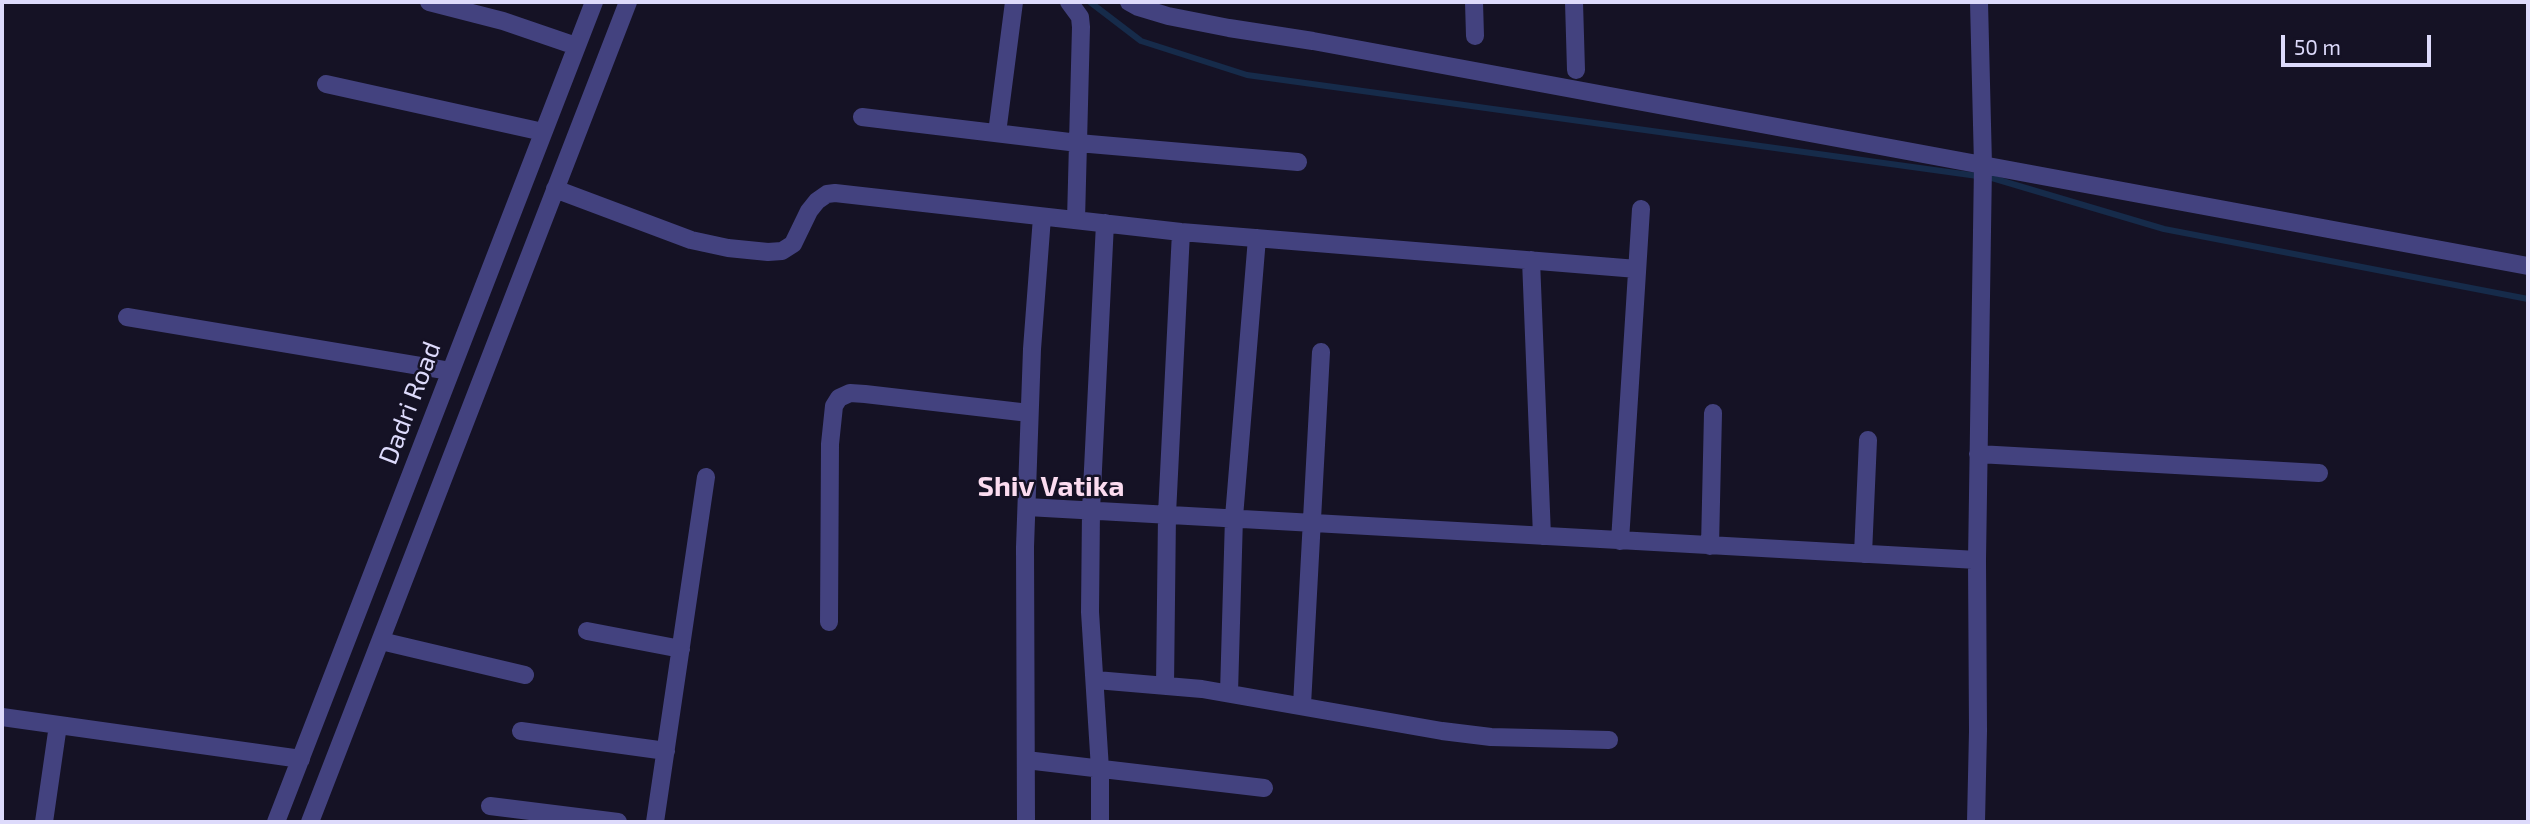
<!DOCTYPE html>
<style>
body{margin:0}
#map{position:relative;width:2530px;height:824px;overflow:hidden;background:#151225;font-family:"Exo 2",sans-serif}
canvas{display:block}
.frame{position:absolute;inset:0;border:4px solid #dddafb;pointer-events:none}
.scale{position:absolute;left:2281px;top:35px;width:150px;height:32px;box-sizing:border-box;border:4px solid #dddafb;border-top:0;padding-left:9px;font-size:21px;line-height:24px;white-space:nowrap;color:#dddafb;-webkit-text-stroke:5px #151225;paint-order:stroke}
</style>
<div id="map">
<canvas width="2530" height="824"></canvas>
<div class="frame"></div>
<div class="scale">50 m</div>
</div>
<script>
const context = document.querySelector('canvas').getContext('2d');
context.lineJoin = 'round';
function shape(rows) {
  const path = new Path2D();
  for (const r of rows) {
    path.moveTo(r[0], r[1]);
    for (let i = 2; i < r.length; i += 2) path.lineTo(r[i], r[i + 1]);
  }
  return path;
}
function stroke(path, color, width, dash) {
  context.strokeStyle = color;
  context.lineWidth = width;
  context.lineCap = dash ? 'butt' : 'round';
  context.setLineDash(dash || []);
  context.stroke(path);
}
function label(font, color, halo, rows, align = 'center') {
  context.font = font + ' "Exo 2",sans-serif';
  context.lineWidth = 5;
  context.setLineDash([]);
  context.textBaseline = 'middle';
  context.strokeStyle = halo;
  context.fillStyle = color;
  for (const [text, x, y, turn = 0] of rows) {
    context.save();
    context.translate(x, y);
    context.rotate((+turn || 0) * Math.PI / 180);
    context.textAlign = isNaN(turn) ? turn : align;
    if (halo) context.strokeText(text, 0, 0);
    context.fillText(text, 0, 0);
    context.restore();
  }
}
stroke(shape([
 [1090,2,1141,41,1247,75,1992,178,2164,229,2528,299]
]), '#162b4a', 6);
stroke(shape([
 [429,2,503,21,576,46],
 [1069,2,1080,17,1081,27,1076,220],
 [1129,2,1138,7,1168,16,1229,28,1313,41,2528,266],
 [1474,2,1475,36],
 [1574,2,1576,70],
 [326,84,543,132],
 [862,117,1078,143,1298,162],
 [997,133,1014,2],
 [555,189,691,240,728,248,768,252,782,251,793,244,809,211,817,201,827,194,835,193,1181,232,1637,269],
 [1531,260,1542,536],
 [127,317,450,371],
 [1978,454,2319,473],
 [1027,507,1977,560],
 [1620,541,1641,209],
 [1710,546,1713,413],
 [1863,554,1868,440],
 [829,622,830,444,834,406,839,398,850,393,865,394,1029,413],
 [587,631,681,649],
 [381,641,525,675],
 [1096,680,1202,689,1442,731,1491,737,1609,740],
 [1165,686,1167,514,1181,232],
 [1229,693,1234,517,1257,238],
 [1302,705,1321,352],
 [2,717,301,759],
 [521,731,666,751],
 [1026,760,1264,788],
 [490,806,618,822],
 [44,822,58,725],
 [276,822,594,2],
 [310,822,628,2],
 [655,822,706,477],
 [1026,822,1025,547,1032,349,1042,217],
 [1100,822,1100,769,1090,612,1091,510,1105,223],
 [1976,822,1978,731,1977,560,1983,165,1979,2]
]), '#43427f', 18);
label('26px', '#dddafb', '#151225', [
 ["Dadri Road",410,403,-69]
]);
label('bold 28px', '#fbdcf0', '#151225', [
 ["Shiv Vatika",1051,487]
]);
</script>
